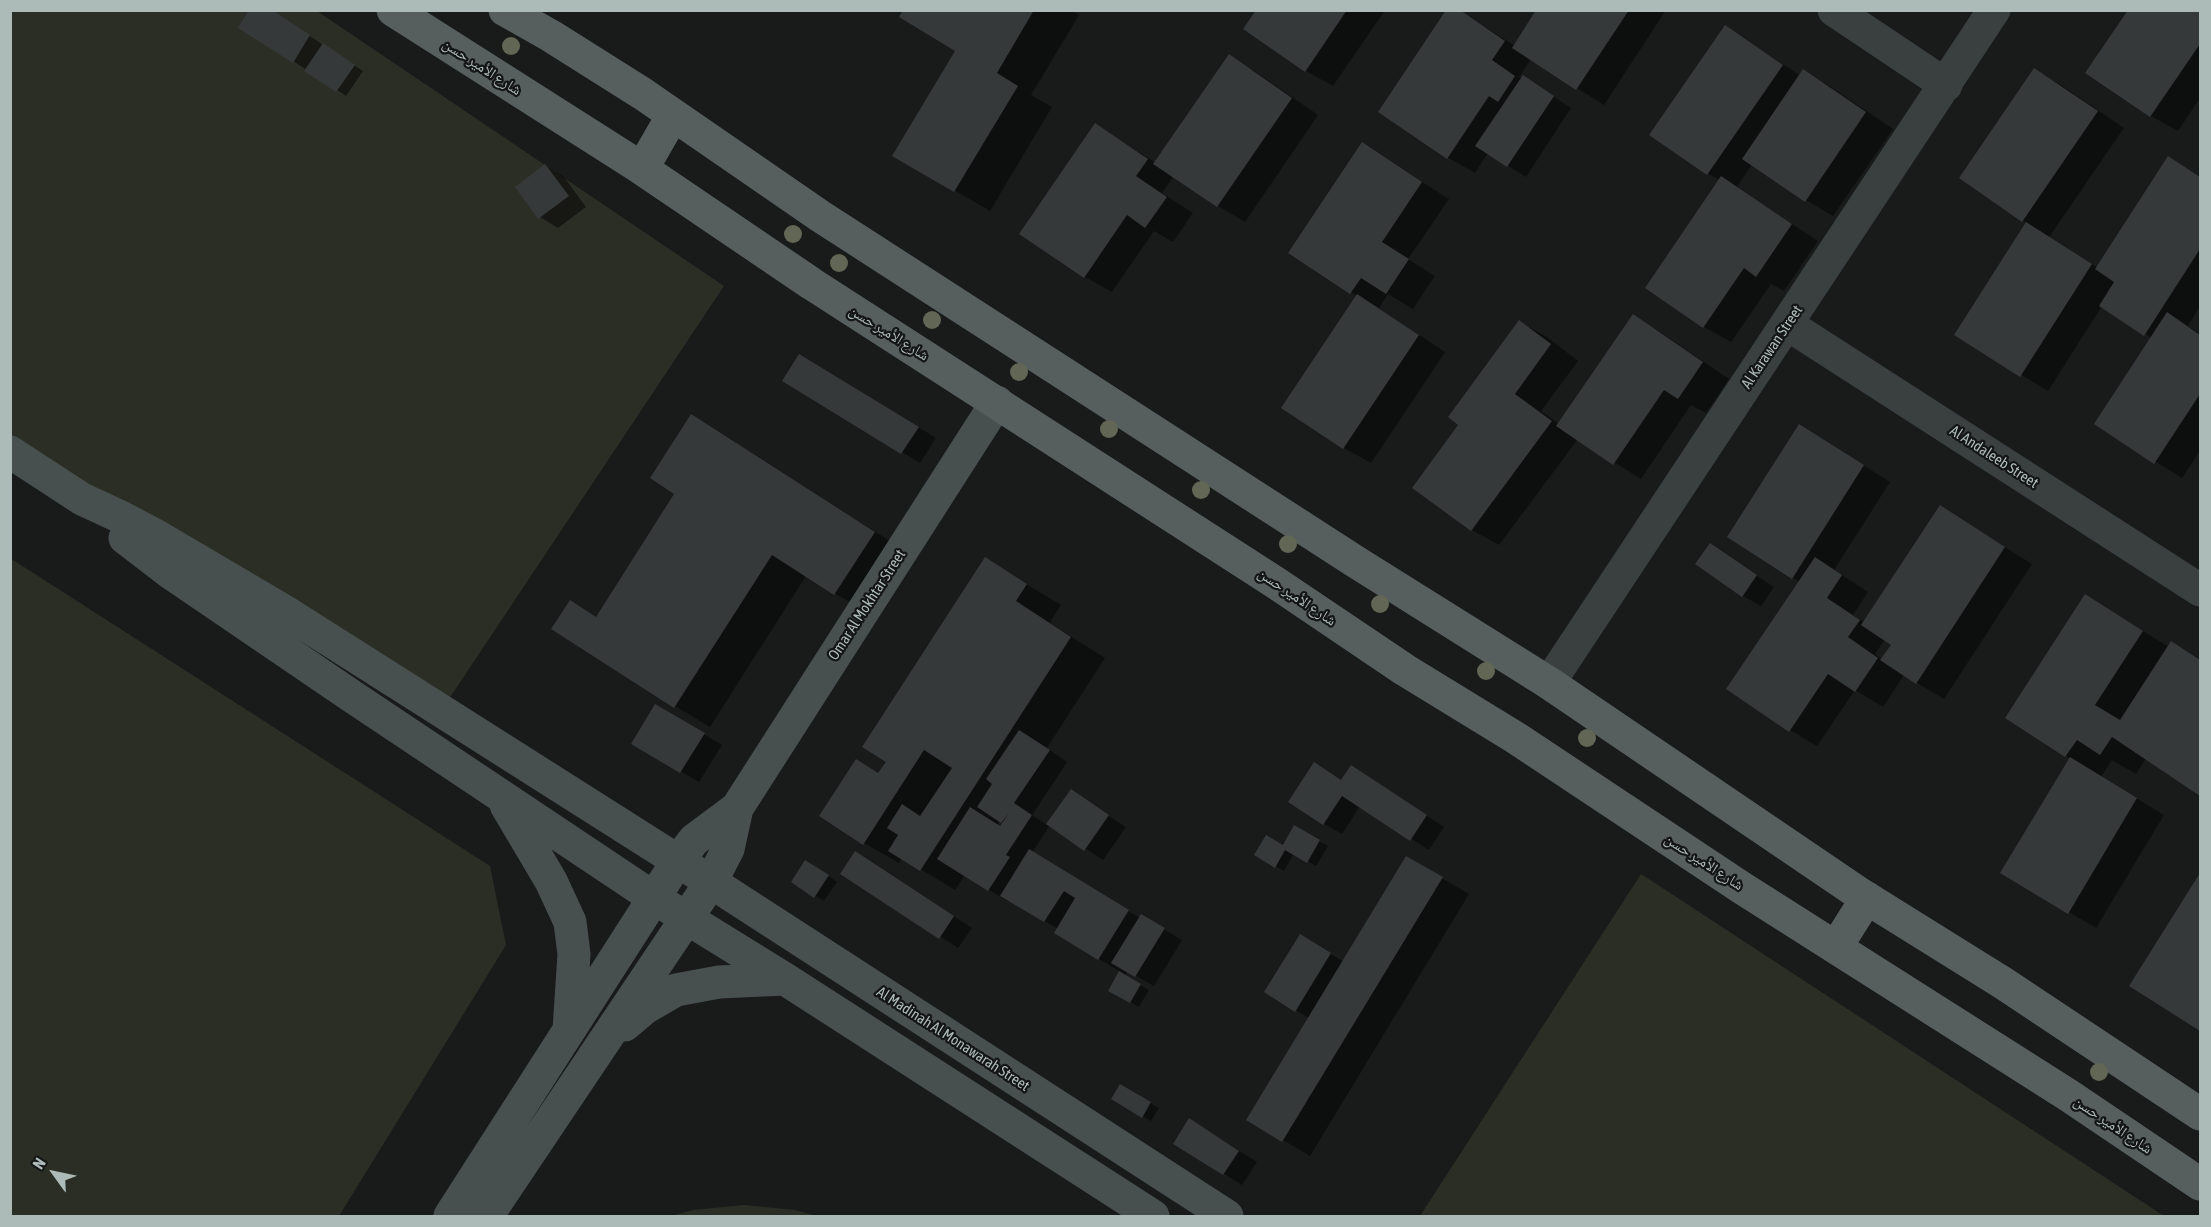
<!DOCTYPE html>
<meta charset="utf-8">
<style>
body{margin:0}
#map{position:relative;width:2211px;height:1227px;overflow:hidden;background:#191b1b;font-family:"Asap Condensed",sans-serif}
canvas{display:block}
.frame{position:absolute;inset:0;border:12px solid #acbab8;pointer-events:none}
.north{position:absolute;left:24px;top:1143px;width:60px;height:60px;-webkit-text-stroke:4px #141616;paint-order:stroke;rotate:303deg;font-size:16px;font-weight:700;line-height:24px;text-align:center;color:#acbab8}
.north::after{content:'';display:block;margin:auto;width:21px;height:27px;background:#acbab8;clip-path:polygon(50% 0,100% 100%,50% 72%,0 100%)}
</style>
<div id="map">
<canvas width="2211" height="1227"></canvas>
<div class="frame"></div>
<div class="north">N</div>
</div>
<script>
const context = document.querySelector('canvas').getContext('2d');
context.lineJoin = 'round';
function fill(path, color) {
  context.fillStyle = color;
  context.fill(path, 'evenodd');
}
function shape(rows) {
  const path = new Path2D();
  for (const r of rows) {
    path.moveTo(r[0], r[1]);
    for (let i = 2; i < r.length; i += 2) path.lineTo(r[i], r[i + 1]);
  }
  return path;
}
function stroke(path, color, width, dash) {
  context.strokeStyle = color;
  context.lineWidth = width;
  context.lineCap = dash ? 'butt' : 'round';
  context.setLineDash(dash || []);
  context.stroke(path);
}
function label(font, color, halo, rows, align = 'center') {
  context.font = font + ' "Asap Condensed","Noto Naskh Arabic",sans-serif';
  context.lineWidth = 4.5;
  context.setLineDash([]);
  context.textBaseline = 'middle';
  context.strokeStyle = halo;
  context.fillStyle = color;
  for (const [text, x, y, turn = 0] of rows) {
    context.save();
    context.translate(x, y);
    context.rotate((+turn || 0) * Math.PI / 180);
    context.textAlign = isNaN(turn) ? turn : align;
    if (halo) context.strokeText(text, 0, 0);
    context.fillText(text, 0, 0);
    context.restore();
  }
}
fill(shape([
 [10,11,317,11,724,286,441,711,11,439],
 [10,558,490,866,506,945,339,1216,11,1216],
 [1641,874,2164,1216,1420,1216],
 [744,1205,795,1210,817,1216,671,1216,693,1210]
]), '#2b2e25');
fill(shape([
 [270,10,363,71,346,96,293,61],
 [904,10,1071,10,1079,15,1031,95,1052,107,990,211,894,155,957,50],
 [1257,10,1385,10,1333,86,1306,71,1245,29],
 [1459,10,1515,46,1538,10,1666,10,1604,105,1531,59,1519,77,1541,88,1571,108,1526,177,1488,153,1475,173,1447,157],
 [2130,10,2200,10,2200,98,2178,131,2151,116],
 [1725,27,1801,76,1804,71,1831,87,1893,129,1833,216,1806,200,1752,164,1737,187,1818,241,1784,291,1771,284,1731,342,1704,327,1720,180,1708,174],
 [1229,56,1256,72,1318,115,1245,222,1218,206,1174,176,1162,193,1193,213,1173,242,1154,231,1112,292,1085,277,1021,233,1096,125,1156,163],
 [2034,70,2061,85,2124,128,2049,237,2098,268,2169,158,2200,177,2200,306,2188,326,2200,334,2200,451,2182,478,2096,424,2152,338,2102,306,2048,391,1956,335,2027,223,1961,177],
 [1362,144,1449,199,1408,259,1435,276,1413,309,1388,294,1379,308,1445,352,1371,463,1344,448,1357,296,1290,252],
 [546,166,564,177,586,207,558,228,540,217],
 [1633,316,1660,332,1729,379,1706,413,1691,405,1641,479,1578,439,1499,545,1472,530,1460,424,1520,322,1547,337,1578,361,1541,411,1559,424],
 [818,366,936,438,920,463,784,381],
 [692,416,909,553,870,614,806,576,710,727,675,706,571,602,597,618,677,493],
 [1826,442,1890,482,1834,570,1868,592,1853,615,1865,623,1941,507,2032,564,1944,699,1904,675,1883,707,1855,690,1817,746,1790,730,1728,688,1800,582,1729,537],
 [1885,639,1893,644,1883,660,1875,654],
 [1711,545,1774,587,1761,606,1743,596],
 [985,559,1061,605,1050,623,1105,658,1047,748,1067,762,1032,815,1047,825,1071,791,1126,827,1103,860,1050,825,1032,853,1140,918,1142,916,1182,940,1154,986,1128,971,1124,976,1149,990,1139,1007,1110,991,1121,972,1099,959,1058,929,1008,899,1007,901,965,875,955,890,902,858,899,863,864,843,880,774,888,761],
 [1000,821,1004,823,1001,828,997,825],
 [2086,596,2169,647,2171,643,2200,660,2200,793,2146,758,2136,774,2112,760,2101,777,2164,815,2096,928,2002,873,2071,759,2007,718],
 [656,706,722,745,699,782,634,743],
 [1369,778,1444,827,1429,850,1360,806,1342,834,1324,824,1342,781],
 [1295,827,1328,846,1316,866,1294,853,1284,871,1256,855,1283,847],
 [856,853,972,928,958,948,842,873],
 [1407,858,1469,894,1310,1156,1248,1119,1309,1018,1266,992,1319,947,1344,962],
 [815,867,837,882,824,901,793,882],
 [2200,875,2200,1029,2131,985],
 [1120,1086,1159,1108,1151,1121,1113,1099],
 [1208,1131,1257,1162,1242,1185,1175,1143]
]), '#0007');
fill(shape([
 [249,10,272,10,310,35,293,63,238,28],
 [903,10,1034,10,997,73,1018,86,954,192,892,156,955,51,899,17],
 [1256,10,1347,10,1305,72,1243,29],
 [1446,10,1460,10,1505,41,1492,60,1515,76,1498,102,1489,96,1447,159,1378,112],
 [1536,10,1629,10,1576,90,1512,48],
 [2128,10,2200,10,2200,44,2150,117,2085,73],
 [1725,25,1783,65,1707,175,1649,135],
 [323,43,355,65,336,92,304,71],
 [1229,54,1292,98,1217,207,1153,164],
 [2034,68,2098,111,2022,222,1959,178],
 [1803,69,1866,112,1805,202,1742,159],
 [1523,75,1554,96,1507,167,1475,146],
 [1095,123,1148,159,1136,176,1167,197,1145,228,1127,215,1084,278,1019,234],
 [1362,142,1422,182,1382,242,1409,259,1386,294,1361,278,1350,294,1288,253],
 [2168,156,2200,177,2200,249,2144,336,2099,306,2114,282,2095,269],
 [545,164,569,196,538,219,515,187],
 [1721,176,1792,224,1756,277,1744,268,1703,328,1645,288],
 [2026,222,2092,264,2020,377,1954,335],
 [1357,294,1419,335,1343,449,1281,408],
 [2167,312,2200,335,2200,394,2154,464,2094,424],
 [1633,314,1703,362,1678,399,1664,390,1613,465,1556,426],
 [1519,320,1551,344,1515,394,1552,421,1471,531,1412,488,1458,425,1448,417],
 [799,354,919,427,901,454,782,381],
 [691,414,875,532,834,595,772,555,674,708,551,629,570,600,596,617,674,494,650,478],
 [1799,424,1864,465,1792,579,1727,537],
 [1940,505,2005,547,1916,684,1880,660,1891,645,1861,625],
 [1710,543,1757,575,1742,597,1695,564],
 [985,557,1027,584,1016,601,1071,637,920,871,888,851,898,835,887,828,902,804,920,816,952,768,924,750,863,845,819,816,856,759,878,773,886,762,862,747],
 [1815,557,1842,575,1827,598,1860,620,1848,637,1878,658,1855,692,1828,674,1789,732,1726,689],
 [2085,594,2143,631,2095,705,2120,720,2171,641,2200,660,2200,796,2112,737,2100,755,2077,740,2065,757,2005,718],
 [655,704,705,733,680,773,631,744],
 [1019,730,1050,750,1014,803,1032,815,1006,855,1010,857,988,891,937,859,970,807,1000,826,1009,813,1001,823,977,807,992,784,986,779],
 [2070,757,2137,798,2068,914,2000,873],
 [1314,762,1341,780,1351,765,1427,815,1410,841,1342,796,1323,825,1288,802],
 [1071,789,1109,815,1084,851,1046,824],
 [1294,825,1320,840,1307,863,1285,850,1275,868,1254,855,1266,835,1283,845],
 [1029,849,1129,910,1098,960,1054,933,1075,898,1064,891,1044,922,1000,896],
 [855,851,954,916,939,939,840,874],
 [1406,856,1443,877,1282,1142,1246,1120],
 [805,860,829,875,814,898,791,882],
 [2200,873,2200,1031,2129,986],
 [1141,914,1165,928,1135,977,1111,963],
 [1300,934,1331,953,1295,1012,1264,992],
 [1119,971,1141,984,1130,1003,1108,991],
 [1120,1084,1151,1102,1142,1118,1111,1099],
 [1189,1118,1239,1151,1223,1175,1173,1144]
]), '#36393a');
stroke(shape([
 [1834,10,1946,85],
 [1787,324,2200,590],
 [1549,683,1994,10]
]), '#3a4040', 33);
stroke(shape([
 [10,452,82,499,123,518,155,535,284,611,711,882,1227,1216],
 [125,538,168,571,353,697,654,898,785,979,1153,1216],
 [506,805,551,881,570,922,574,954,569,1030],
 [625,1025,645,1008,676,990,719,982,785,979],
 [450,1216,677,862,694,840,737,808],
 [487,1216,711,882,728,849,737,808,997,402]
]), '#48504f', 33);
stroke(shape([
 [393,10,638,166,812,284,1276,583,1405,670,1516,738,1742,888,2068,1095,2200,1184],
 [505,10,551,36,643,94,820,216,1356,562,1549,683,1857,892,2003,983,2200,1114],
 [642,169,673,115],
 [1836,947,1867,898]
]), '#565f5e', 33);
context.fillStyle = '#626655';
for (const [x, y] of [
 [511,46],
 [793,234],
 [839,263],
 [932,320],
 [1019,372],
 [1109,429],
 [1201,490],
 [1288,544],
 [1380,604],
 [1486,671],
 [1587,738],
 [2099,1072]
]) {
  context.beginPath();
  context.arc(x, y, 9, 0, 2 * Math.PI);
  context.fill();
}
label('15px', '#acbab8', '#141616', [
 ["شارع الأمير حسن",482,67,33],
 ["شارع الأمير حسن",889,333,32],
 ["Al Karawan Street",1772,347,-56],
 ["Al Andaleeb Street",1994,457,33],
 ["شارع الأمير حسن",1297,597,34],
 ["Omar Al Mokhtar Street",867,605,-57],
 ["شارع الأمير حسن",1704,862,33],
 ["Al Madinah Al Monawarah Street",953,1039,33],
 ["شارع الأمير حسن",2113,1125,34]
]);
</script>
